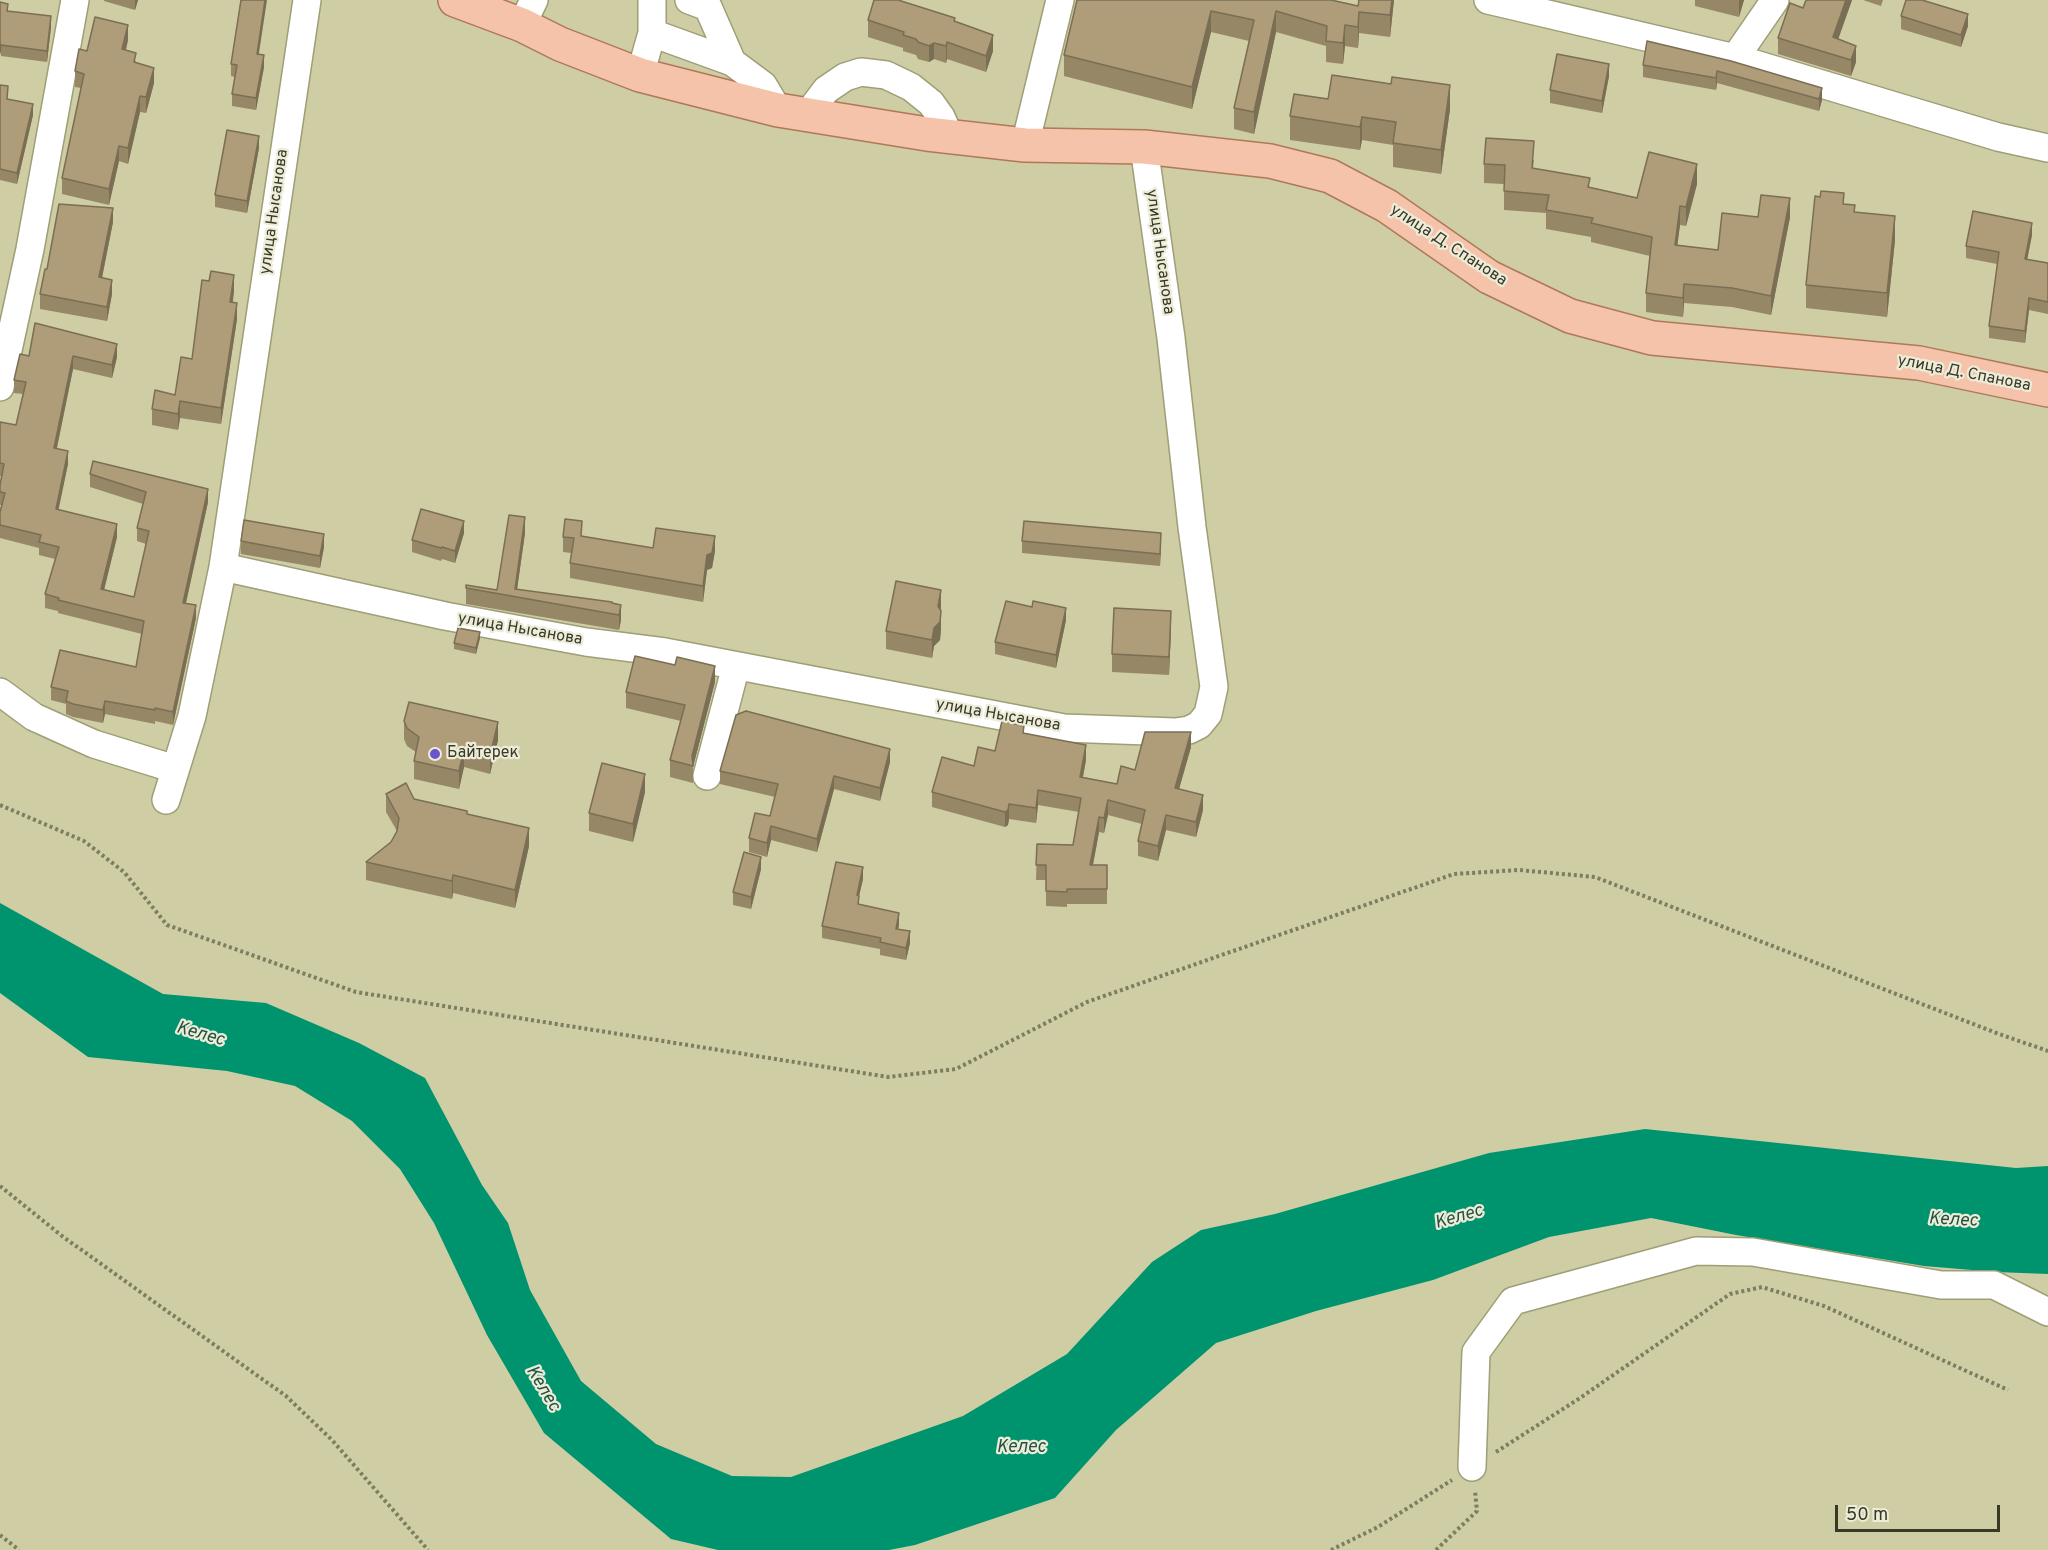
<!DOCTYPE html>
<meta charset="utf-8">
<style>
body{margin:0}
#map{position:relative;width:2048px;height:1550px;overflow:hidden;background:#cecda4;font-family:Overpass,sans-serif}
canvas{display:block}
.scale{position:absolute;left:1835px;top:1505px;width:165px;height:27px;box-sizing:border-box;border:3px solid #393928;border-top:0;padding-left:8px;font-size:18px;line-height:21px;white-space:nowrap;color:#393928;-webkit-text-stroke:4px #ececd8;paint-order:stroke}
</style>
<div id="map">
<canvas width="2048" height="1550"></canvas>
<div class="scale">50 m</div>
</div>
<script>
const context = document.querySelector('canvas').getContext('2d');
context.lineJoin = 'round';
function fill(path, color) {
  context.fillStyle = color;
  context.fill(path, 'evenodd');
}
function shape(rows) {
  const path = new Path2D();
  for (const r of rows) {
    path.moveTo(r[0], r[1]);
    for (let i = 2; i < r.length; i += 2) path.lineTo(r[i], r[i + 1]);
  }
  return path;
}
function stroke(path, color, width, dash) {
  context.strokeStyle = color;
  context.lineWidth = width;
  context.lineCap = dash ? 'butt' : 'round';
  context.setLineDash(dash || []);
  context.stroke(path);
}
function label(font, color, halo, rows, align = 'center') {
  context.font = font + ' Overpass,sans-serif';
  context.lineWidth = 4.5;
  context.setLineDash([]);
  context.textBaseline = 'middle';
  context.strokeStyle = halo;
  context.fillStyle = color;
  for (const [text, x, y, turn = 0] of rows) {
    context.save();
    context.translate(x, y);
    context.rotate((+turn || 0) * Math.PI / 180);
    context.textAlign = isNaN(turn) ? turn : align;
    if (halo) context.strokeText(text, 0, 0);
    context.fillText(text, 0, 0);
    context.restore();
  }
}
fill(shape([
 [0,903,163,994,266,1003,359,1043,425,1078,482,1185,508,1223,530,1290,581,1381,656,1444,732,1476,791,1477,963,1416,1067,1354,1152,1262,1201,1230,1275,1214,1489,1153,1645,1129,2016,1168,2048,1166,2048,1274,1996,1272,1924,1266,1736,1235,1651,1218,1549,1237,1433,1280,1316,1311,1216,1343,1116,1430,1055,1498,915,1545,889,1550,718,1550,671,1539,544,1433,487,1335,434,1223,400,1169,352,1121,295,1086,227,1071,88,1057,0,993]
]), '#00946e');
const minor = shape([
 [689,0,708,7,732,62],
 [1488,0,1735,58,1998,137,2048,148],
 [522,25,534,0],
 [652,33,732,62,763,85,778,110],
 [1735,58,1775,0],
 [640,75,652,33,652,0],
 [807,115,826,90,845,77,861,72,886,75,911,87,931,103,941,117,950,137],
 [1025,145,1060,0],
 [0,387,30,249,75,0],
 [223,567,445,616,586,642,665,652,1064,728,1175,732,1189,730,1199,725,1208,714,1214,687,1192,527,1171,338,1144,147],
 [0,692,34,717,94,744,175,769],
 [707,776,736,666],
 [166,800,192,716,223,567,307,0],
 [1472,1467,1476,1352,1513,1301,1696,1251,1753,1252,1941,1285,1994,1285,2048,1312]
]);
const major = shape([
 [455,0,522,25,560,44,640,75,778,110,927,134,1025,145,1144,147,1270,161,1330,176,1387,206,1489,277,1570,316,1652,338,1919,363,2048,390]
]);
stroke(minor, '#9e9e77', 30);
stroke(major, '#af7957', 36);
stroke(shape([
 [0,805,84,841,124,872,167,925,356,992,888,1077,956,1069,1087,1002,1454,874,1519,870,1595,877,1999,1034,2048,1051],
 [0,1186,62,1236,286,1396,332,1440,428,1550],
 [1496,1452,1580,1398,1730,1294,1762,1287,1824,1306,2008,1390],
 [0,1535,19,1550],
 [1331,1550,1378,1527,1452,1480],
 [1436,1550,1477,1511,1475,1491]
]), '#7d7d61', 4, [3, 3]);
stroke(minor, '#fff', 27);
stroke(major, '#f5c3aa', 33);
fill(shape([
 [104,0,138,0,135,10,104,1],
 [1077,0,1358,6,1359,1,1357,0,1394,0,1390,37,1359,33,1358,48,1345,46,1343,64,1326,62,1326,46,1276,32,1254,134,1234,129,1234,108,1249,41,1211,32,1192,109,1064,76,1064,55],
 [1695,0,1744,0,1739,17,1695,6],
 [1806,0,1852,0,1838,39,1856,62,1851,76,1778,54,1778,38,1803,8],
 [1863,0,1883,0,1881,6],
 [0,2,8,11,51,27,47,62,1,56],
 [1901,16,1968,26,1961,47,1901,29],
 [868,20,955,22,993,51,986,72,947,59,946,63,934,59,929,62,918,59,916,55,903,51,903,48,868,37],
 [128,40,126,50,154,83,146,113,140,112,128,164,119,161,109,205,62,194,62,178,81,88,75,87,75,71,87,51],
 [1647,41,1822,88,1822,100,1819,111,1717,83,1716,90,1643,77,1643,65],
 [258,54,264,67,256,110,232,106,232,94,235,77,231,76,231,64],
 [1609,76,1602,113,1550,103,1550,90],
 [0,85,8,99,33,115,17,184,0,180],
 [1328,99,1450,109,1441,174,1393,167,1393,145,1362,140,1360,150,1290,140,1290,116],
 [259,148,247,213,215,207,215,195],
 [1534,160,1533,168,1590,187,1637,198,1697,184,1686,226,1680,225,1677,245,1718,250,1758,217,1790,217,1771,315,1732,307,1684,303,1683,317,1646,312,1646,293,1650,256,1591,242,1591,237,1546,229,1546,213,1504,210,1504,184,1484,183,1484,164],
 [1844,204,1895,240,1887,317,1806,308,1806,285],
 [113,222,102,278,112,294,107,321,40,309,40,294,47,269],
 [2032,235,2027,259,2048,263,2048,314,2029,310,2025,343,1989,338,1989,326,1997,264,1966,258,1966,246],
 [234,291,233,302,237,319,221,424,180,418,178,430,152,425,152,409,175,395,192,359],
 [35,323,117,357,112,378,73,369,57,448,68,464,58,509,117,537,104,590,134,597,146,544,137,541,137,528,143,504,90,487,90,474,208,502,186,603,196,618,173,725,155,721,155,724,105,714,103,723,73,717,66,714,66,704,51,700,51,687,136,667,142,634,58,613,58,611,45,608,45,594,55,559,39,555,39,548,0,538,0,512,2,505,0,505,0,485,2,476,0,476,0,422,16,425,23,394,14,393,14,380,29,356],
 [563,529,582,536,653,548,715,551,712,568,707,570,703,602,570,578,570,563,571,553,563,552],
 [464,533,455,563,442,559,441,561,412,552,412,540],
 [525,533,517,589,621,605,621,620,619,630,466,604,466,588,497,590],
 [241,541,324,547,320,568,241,554],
 [1022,541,1161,545,1160,566,1022,553],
 [1032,607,1066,620,1056,668,995,654,995,642],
 [941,608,941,629,940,640,934,646,932,658,886,649,886,631],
 [1171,629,1169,675,1112,672,1112,654],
 [480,638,476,654,454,649,454,643],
 [715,682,693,767,693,783,670,777,670,760,681,721,626,708,626,692],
 [404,721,498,740,490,774,464,767,459,789,414,779,414,761,416,752,407,746,404,739],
 [1024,733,1086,760,1083,777,1117,784,1135,770,1191,747,1179,789,1203,810,1196,837,1166,830,1158,861,1138,856,1138,841,1142,824,1108,815,1104,833,1099,832,1093,865,1107,865,1107,904,1067,904,1067,907,1046,906,1046,880,1036,880,1037,844,1073,845,1079,812,1038,805,1036,823,1009,819,1008,825,1005,827,932,807,932,792],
 [890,762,880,801,834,789,817,852,771,840,767,857,749,852,749,838,770,816,775,797,720,784,720,771],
 [645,792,633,842,589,831,589,813],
 [386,794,414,799,467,814,529,846,515,908,453,893,452,899,366,880,366,862,391,842,397,831,386,812],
 [761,869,751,909,733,905,733,892],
 [863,879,859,896,859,904,899,925,898,929,910,943,906,960,880,955,880,949,822,938,822,926]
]), '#968767');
fill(shape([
 [135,0,138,0,135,10],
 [265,0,267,0,257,66,257,54],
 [1392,0,1394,0,1390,37,1390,15],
 [1739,0,1744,0,1739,17],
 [1846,0,1852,0,1833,54,1833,37],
 [1211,11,1211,32,1192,109,1192,87],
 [1276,11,1276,32,1254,134,1254,112],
 [1359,12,1359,33,1358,48,1358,27],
 [1968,14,1968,26,1961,47,1961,35],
 [51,16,51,27,47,62,47,51],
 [128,25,128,40,122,65,122,49],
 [1345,25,1345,46,1343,64,1343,43],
 [993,35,993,51,986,72,986,56],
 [947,42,947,59,946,63,946,46],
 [934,43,934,59,929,62,929,46],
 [1856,46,1856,62,1851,76,1851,60],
 [264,55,264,67,256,110,256,98],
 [1609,64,1609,76,1602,113,1602,101],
 [154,68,154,83,146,113,146,97],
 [1717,71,1717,83,1716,90,1716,78],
 [1450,85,1450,109,1441,174,1441,150],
 [1822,88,1822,100,1819,111,1819,99],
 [140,96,140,112,128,164,128,148],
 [33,104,33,115,17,184,17,173],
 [1362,117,1362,140,1360,150,1360,127],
 [259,136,259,148,247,213,247,201],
 [119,146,119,161,109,205,109,189],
 [1697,164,1697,184,1686,226,1686,207],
 [1790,198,1790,217,1771,315,1771,296],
 [1680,206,1680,225,1675,264,1675,245],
 [113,208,113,222,99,292,99,277],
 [1895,216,1895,240,1887,317,1887,293],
 [2032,223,2032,235,2025,271,2025,259],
 [234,275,234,291,230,318,230,302],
 [112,280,112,294,107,321,107,307],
 [1684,284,1684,303,1683,317,1683,298],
 [2029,298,2029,310,2025,343,2025,331],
 [237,303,237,319,221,424,221,408],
 [117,344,117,357,112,378,112,365],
 [73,356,73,369,54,461,54,448],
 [180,401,180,418,178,430,178,414],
 [68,451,68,464,56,522,56,509],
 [208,489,208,502,183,616,183,603],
 [525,517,525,533,516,597,515,589],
 [464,521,464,533,455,563,455,551],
 [117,524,117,537,101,602,101,589],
 [1161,533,1161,545,1160,566,1160,554],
 [324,534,324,547,320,568,320,556],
 [715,536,715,551,712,568,707,570,703,602,703,586,707,555],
 [941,590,941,608,938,624,938,606],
 [196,605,196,618,173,725,173,712],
 [621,605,621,620,619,630,619,615],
 [1066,608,1066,620,1056,668,1056,655],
 [941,611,941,629,940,640,934,646,932,658,932,640,934,628],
 [1171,611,1171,629,1169,675,1169,657],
 [480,632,480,638,476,654,476,648],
 [715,666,715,682,693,767,692,756],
 [105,701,105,714,103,723,103,710],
 [498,722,498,740,490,774,490,756],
 [1191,732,1191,747,1175,803,1175,788],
 [1086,745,1086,760,1080,792,1080,777],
 [464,749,464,767,459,789,459,771],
 [890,749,890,762,880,801,880,788],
 [645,774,645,792,633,842,633,824],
 [834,776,834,789,817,852,817,839],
 [1038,790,1038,805,1036,823,1036,808],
 [1203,795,1203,810,1196,837,1196,822],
 [1108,800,1108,815,1104,833,1104,818],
 [1009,804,1009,819,1008,825,1005,827,1005,812],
 [1166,815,1166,830,1158,861,1158,846],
 [1099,817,1099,832,1090,880,1090,865],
 [771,826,771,840,767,857,767,843],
 [529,828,529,846,515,908,515,890],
 [761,857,761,869,751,909,751,897],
 [863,867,863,879,859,896,859,908,858,916,857,895],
 [453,875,453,893,452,899,452,881],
 [899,913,899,925,896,941,896,929],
 [910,931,910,943,906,960,906,948]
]), '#7a6e54');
const building = shape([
 [241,0,265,0,257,54,264,55,256,98,232,94,237,65,231,64,241,0],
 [874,0,898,0,955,18,954,21,993,35,986,56,947,42,946,46,934,43,929,46,918,42,916,39,903,35,904,32,868,20,874,0],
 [1077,0,1331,0,1358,6,1359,0,1392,0,1390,15,1359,12,1358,27,1345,25,1343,43,1326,41,1327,26,1276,11,1254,112,1234,108,1254,20,1211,11,1192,87,1064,55,1077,0],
 [1806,0,1846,0,1833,37,1856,46,1851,60,1778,38,1790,3,1803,8,1806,0],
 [1906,0,1922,0,1968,14,1961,35,1901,16,1906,0],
 [0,2,8,4,7,11,51,16,47,51,1,45,0,53,0,2],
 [95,17,128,25,122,49,136,53,134,62,154,68,146,97,140,96,128,148,119,146,109,189,62,178,84,74,75,71,79,49,87,51,95,17],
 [1647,41,1731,61,1822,88,1819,99,1717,71,1716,78,1643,65,1647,41],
 [1557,54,1609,64,1602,101,1550,90,1557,54],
 [1332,75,1391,84,1392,77,1450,85,1441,150,1393,143,1396,122,1362,117,1360,127,1290,116,1294,94,1328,99,1332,75],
 [0,85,8,86,7,99,33,104,17,173,0,169,0,85],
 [227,130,259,136,247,201,215,195,227,130],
 [1486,138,1534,141,1532,168,1590,178,1588,187,1637,198,1649,152,1697,164,1686,207,1680,206,1675,245,1718,250,1722,213,1758,217,1761,195,1790,198,1771,296,1732,288,1684,284,1683,298,1646,293,1652,237,1591,223,1593,218,1546,210,1549,195,1504,191,1505,165,1484,164,1486,138],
 [1821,191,1844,193,1843,204,1855,205,1854,212,1895,216,1887,293,1806,285,1815,196,1820,197,1821,191],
 [59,204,113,208,99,277,112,280,107,307,40,294,45,269,47,269,59,204],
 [1973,211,2032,223,2025,259,2048,263,2048,302,2029,298,2025,331,1989,326,1999,252,1966,246,1973,211],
 [211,271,234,275,230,302,237,303,221,408,180,401,178,414,152,409,155,390,175,395,181,357,192,359,202,280,209,281,211,271],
 [35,323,117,344,112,365,73,356,54,448,68,451,56,509,117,524,101,589,134,597,149,531,137,528,146,492,90,474,93,461,208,489,183,603,196,605,173,712,155,708,155,710,105,701,103,710,73,704,66,701,68,691,51,687,60,650,136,667,144,621,58,600,59,598,45,594,59,547,39,542,41,535,0,525,0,512,5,493,0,492,0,485,4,464,0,463,0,422,16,425,26,382,14,380,20,354,29,356,35,323],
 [421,509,464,521,455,551,442,547,441,548,412,540,421,509],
 [509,515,525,517,515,589,612,602,612,603,621,605,619,615,466,588,466,585,497,590,509,515],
 [565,519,582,521,581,536,653,548,656,528,715,536,712,553,707,555,703,586,570,563,574,538,563,537,565,519],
 [244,520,324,534,320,556,241,541,244,520],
 [1024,521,1161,533,1160,554,1022,541,1024,521],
 [896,581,941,590,938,606,941,611,940,622,934,628,932,640,886,631,896,581],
 [1006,601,1032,607,1033,601,1066,608,1056,655,995,642,1006,601],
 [1114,608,1171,611,1169,657,1112,654,1114,608],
 [458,628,480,632,476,648,454,643,458,628],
 [635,656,675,665,677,657,715,666,692,756,693,766,670,760,685,705,626,692,635,656],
 [409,702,498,722,490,756,464,749,459,771,414,761,419,737,407,728,404,721,409,702],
 [746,711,890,749,880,788,834,776,817,839,771,826,767,843,749,838,755,813,770,816,778,784,720,771,736,715,746,711],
 [1002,721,1024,726,1023,733,1086,745,1080,777,1117,784,1121,766,1135,770,1145,732,1191,732,1175,788,1203,795,1196,822,1166,815,1158,846,1138,841,1145,810,1108,800,1104,818,1099,817,1090,865,1107,865,1107,889,1067,889,1067,892,1046,891,1046,865,1036,865,1037,844,1073,845,1081,798,1038,790,1036,808,1009,804,1008,810,1005,812,932,792,942,757,974,766,978,747,995,751,1002,721],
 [602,763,645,774,633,824,589,813,602,763],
 [406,783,414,799,467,811,467,814,529,828,515,890,453,875,452,881,366,862,391,842,397,831,399,818,386,794,406,783],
 [744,852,761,857,751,897,733,892,744,852],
 [836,862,863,867,857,895,859,896,858,904,899,913,896,929,910,931,906,948,880,942,881,938,822,926,836,862]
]);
fill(building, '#ae9d78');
stroke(building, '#7a6e54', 1.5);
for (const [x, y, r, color] of [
 [435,754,6,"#6a55ce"]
]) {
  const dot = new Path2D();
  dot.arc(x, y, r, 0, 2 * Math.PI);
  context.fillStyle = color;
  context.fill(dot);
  stroke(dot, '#ececd8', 2);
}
label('16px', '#393928', '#ececd8', [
 ["улица Нысанова",275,212,-82],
 ["улица Д. Спанова",1448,246,33],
 ["улица Нысанова",1159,252,82],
 ["улица Д. Спанова",1964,374,11],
 ["улица Нысанова",520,630,10],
 ["улица Нысанова",998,716,10]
]);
label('16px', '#393928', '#ececd8', [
 ["Байтерек",447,754]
], 'left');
label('italic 18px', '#225241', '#ececd8', [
 ["Келес",200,1035,16],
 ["Келес",1459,1218,-16],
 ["Келес",1953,1221,3],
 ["Келес",542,1389,59],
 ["Келес",1021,1448]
]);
</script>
